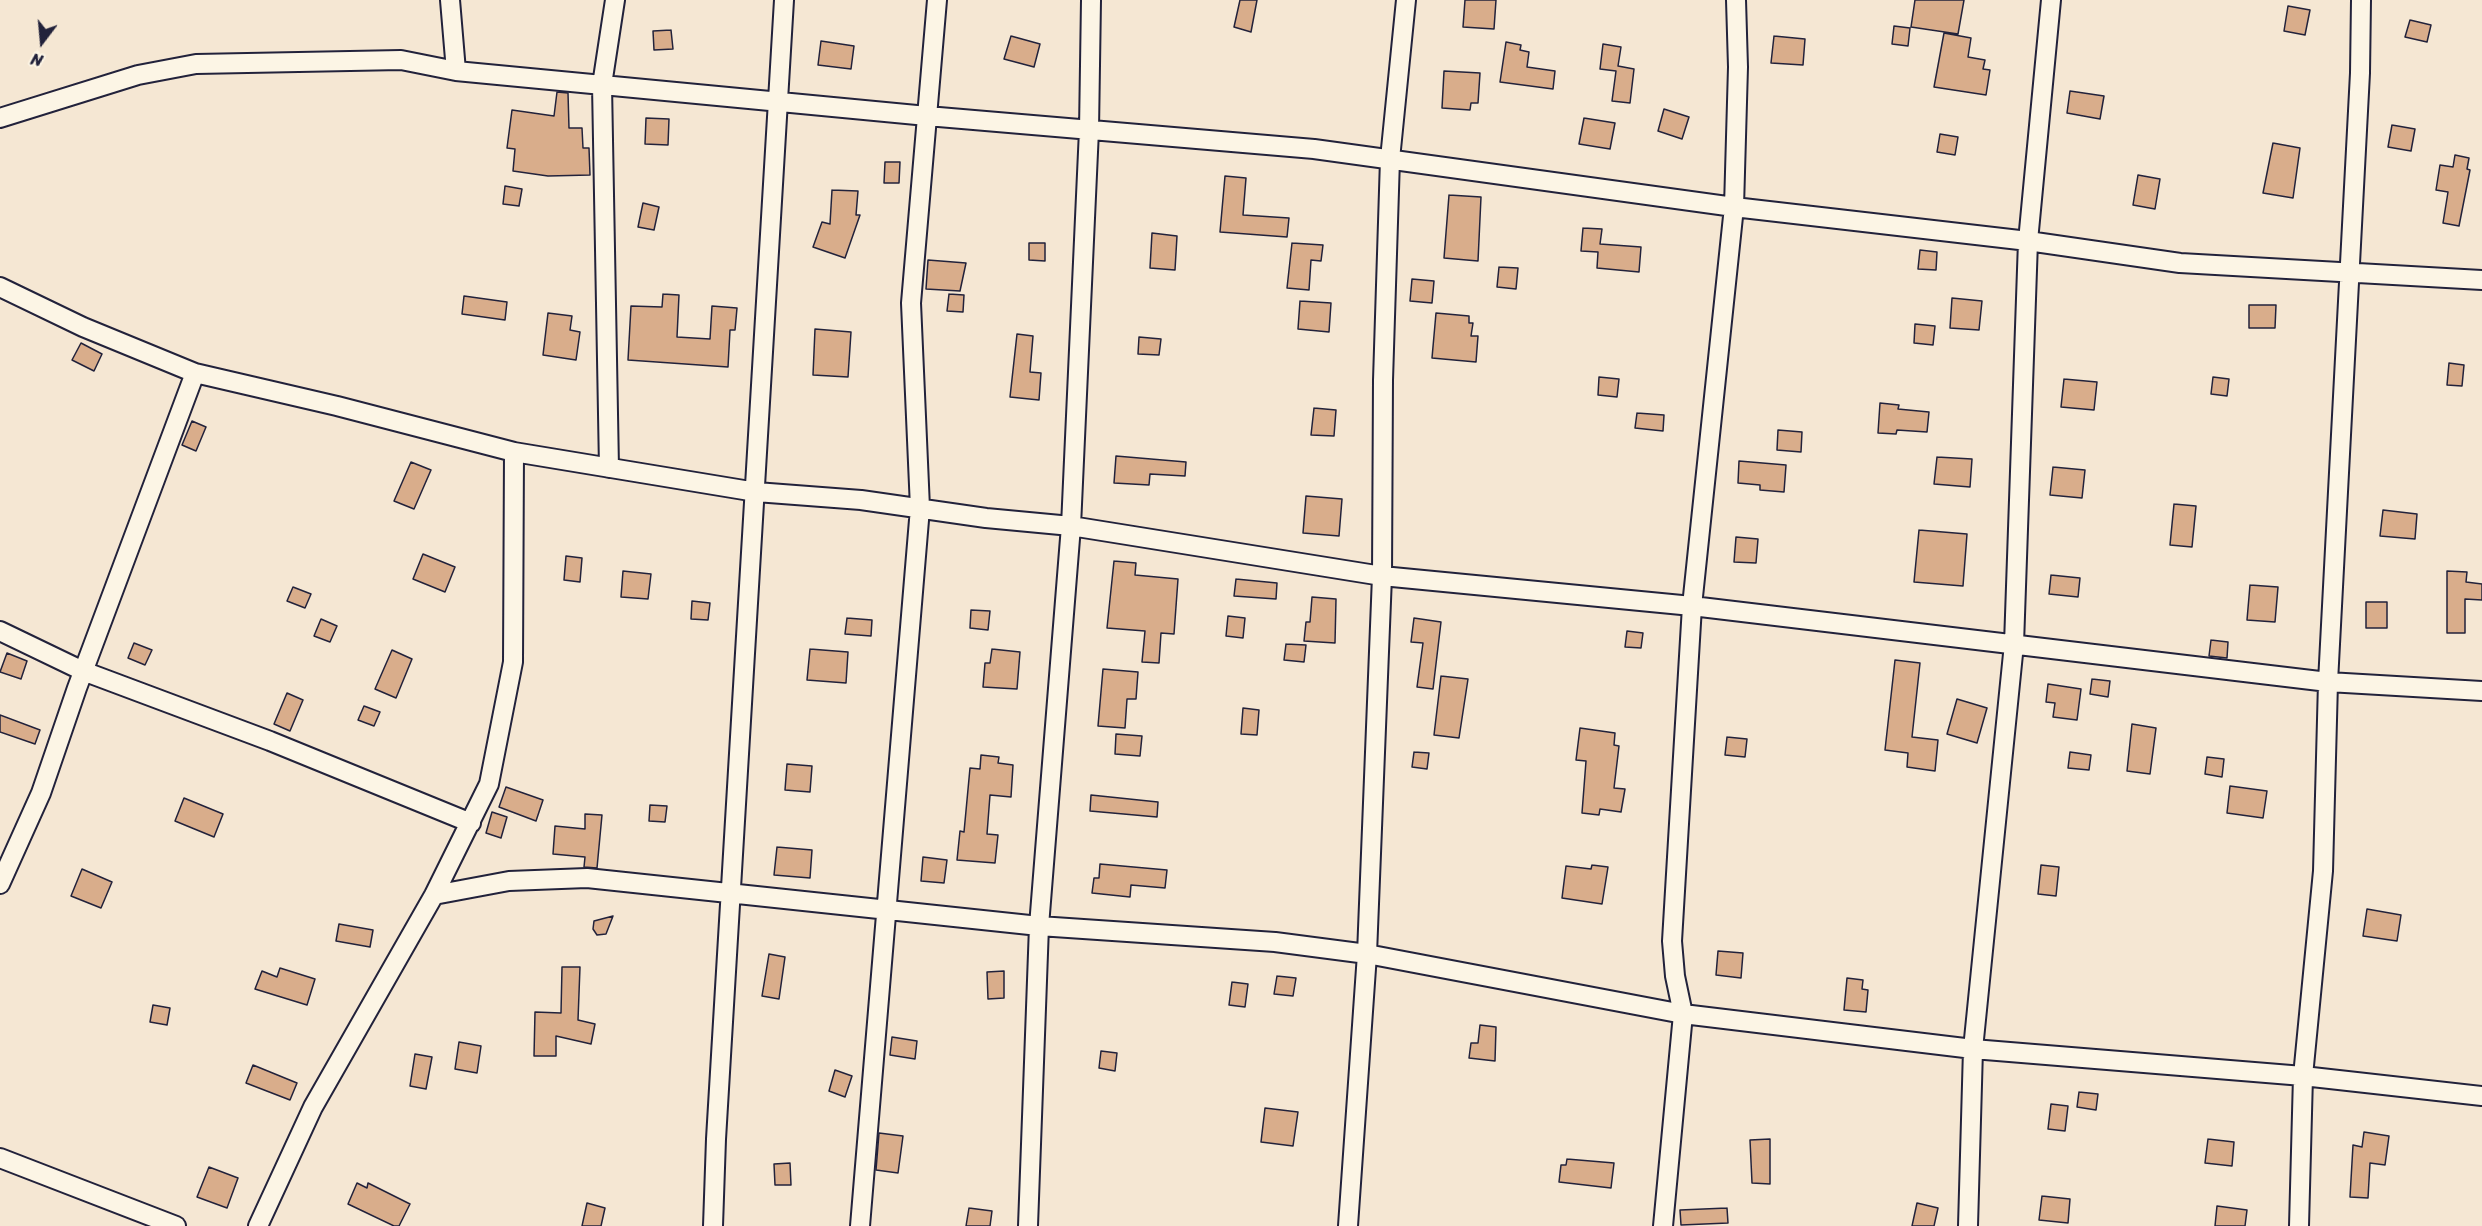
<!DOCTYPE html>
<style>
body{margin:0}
#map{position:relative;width:2482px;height:1226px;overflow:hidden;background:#f5e7d3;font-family:Sriracha,sans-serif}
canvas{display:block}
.north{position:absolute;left:12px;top:12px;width:60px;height:60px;-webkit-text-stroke:4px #fcf5e5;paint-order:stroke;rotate:196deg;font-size:16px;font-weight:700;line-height:24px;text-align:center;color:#22223b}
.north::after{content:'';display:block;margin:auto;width:21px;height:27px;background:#22223b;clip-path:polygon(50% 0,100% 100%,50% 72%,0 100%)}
</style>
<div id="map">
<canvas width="2482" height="1226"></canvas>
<div class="north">N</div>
</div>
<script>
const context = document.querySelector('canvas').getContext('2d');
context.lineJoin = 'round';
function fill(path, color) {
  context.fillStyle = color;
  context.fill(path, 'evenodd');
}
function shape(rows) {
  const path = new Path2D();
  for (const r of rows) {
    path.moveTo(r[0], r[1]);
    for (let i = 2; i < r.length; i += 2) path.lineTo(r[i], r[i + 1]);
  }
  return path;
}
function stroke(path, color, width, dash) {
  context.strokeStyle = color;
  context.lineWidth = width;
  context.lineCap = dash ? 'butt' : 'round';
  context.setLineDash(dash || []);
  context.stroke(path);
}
const building = shape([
 [1240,0,1257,0,1251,32,1234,27,1240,0],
 [1465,0,1496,0,1494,29,1463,27,1465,0],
 [1915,0,1964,0,1958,34,1911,27,1915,0],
 [2288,6,2310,10,2305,35,2284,31,2288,6],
 [2410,20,2431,25,2427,42,2405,37,2410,20],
 [1894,26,1910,28,1908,46,1892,44,1894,26],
 [671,30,673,49,654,50,653,31,671,30],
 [1944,33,1971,38,1968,57,1985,60,1983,69,1990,70,1986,95,1934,87,1944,33],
 [1011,36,1040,44,1034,67,1004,59,1011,36],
 [1774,36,1805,39,1803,65,1771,63,1774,36],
 [821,41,854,46,851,69,818,65,821,41],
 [1506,42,1521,45,1520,50,1529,52,1527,67,1555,71,1553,89,1500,82,1506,42],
 [1603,44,1621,47,1618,66,1634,69,1630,103,1612,101,1616,71,1600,69,1603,44],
 [1444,71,1480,73,1478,103,1471,103,1470,110,1442,108,1444,71],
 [2070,91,2104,96,2100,119,2067,113,2070,91],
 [557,92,568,93,569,128,582,128,583,148,589,148,590,175,548,176,513,171,515,149,507,148,512,110,554,116,557,92],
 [1664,109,1689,117,1682,139,1658,131,1664,109],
 [646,118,669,119,668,145,645,144,646,118],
 [1584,118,1615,123,1610,149,1579,144,1584,118],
 [2392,125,2415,129,2411,151,2388,147,2392,125],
 [1940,134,1958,137,1955,155,1937,152,1940,134],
 [2273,143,2300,148,2293,198,2263,193,2273,143],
 [2455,155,2469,158,2467,169,2470,170,2459,226,2443,223,2448,192,2436,190,2440,165,2453,167,2455,155],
 [885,162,900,162,899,183,884,183,885,162],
 [2138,175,2160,179,2155,209,2133,205,2138,175],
 [1225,176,1246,178,1243,215,1289,218,1287,237,1220,232,1225,176],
 [505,186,522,189,519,206,503,204,505,186],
 [832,190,858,191,856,215,860,215,845,258,813,247,822,222,830,224,832,190],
 [1449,195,1481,197,1478,261,1444,258,1449,195],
 [643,203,659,207,654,230,638,227,643,203],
 [1583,228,1602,229,1600,244,1641,247,1639,272,1597,268,1598,252,1581,251,1583,228],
 [1152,233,1177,236,1175,270,1150,268,1152,233],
 [1029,243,1045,243,1045,261,1029,260,1029,243],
 [1292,243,1323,245,1321,261,1311,260,1309,290,1287,288,1292,243],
 [1920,250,1937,252,1936,270,1918,269,1920,250],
 [928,260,966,263,960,291,926,289,928,260],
 [1499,267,1518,268,1516,289,1497,287,1499,267],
 [1412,279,1434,281,1432,303,1410,301,1412,279],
 [663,294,679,295,677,337,710,339,712,306,737,308,735,330,730,330,728,367,628,360,631,306,662,307,663,294],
 [949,294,964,295,963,312,947,311,949,294],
 [464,296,507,302,505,320,462,314,464,296],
 [1952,298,1982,301,1979,330,1950,328,1952,298],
 [1300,301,1331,303,1329,332,1298,329,1300,301],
 [2249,305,2276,305,2275,328,2249,328,2249,305],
 [548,313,572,316,570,330,580,332,576,360,543,355,548,313],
 [1436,313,1469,316,1469,323,1473,323,1471,336,1478,336,1476,362,1432,358,1436,313],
 [1915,324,1935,326,1933,345,1914,343,1915,324],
 [815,329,851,332,848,377,813,375,815,329],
 [1017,334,1033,336,1030,372,1041,373,1039,400,1010,397,1017,334],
 [1139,337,1161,339,1159,355,1138,354,1139,337],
 [81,343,102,354,94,371,72,360,81,343],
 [2449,363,2464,365,2462,386,2447,385,2449,363],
 [1599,377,1619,379,1617,397,1598,395,1599,377],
 [2213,377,2229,379,2227,396,2211,394,2213,377],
 [2064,379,2097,382,2094,410,2061,407,2064,379],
 [1880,403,1899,405,1898,409,1929,412,1927,432,1897,430,1896,434,1878,433,1880,403],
 [1314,408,1336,410,1334,436,1311,435,1314,408],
 [1637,413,1664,415,1663,431,1635,428,1637,413],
 [192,421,206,427,196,451,182,445,192,421],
 [1778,430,1802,432,1801,452,1777,450,1778,430],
 [1116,456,1186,462,1185,476,1150,474,1149,485,1114,483,1116,456],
 [1937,457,1972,459,1970,487,1934,484,1937,457],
 [1739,461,1786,465,1784,492,1760,490,1760,485,1738,483,1739,461],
 [411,462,431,470,414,509,394,501,411,462],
 [2053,467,2085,470,2082,498,2050,495,2053,467],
 [1306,496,1342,499,1339,536,1303,533,1306,496],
 [2174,504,2196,506,2192,547,2170,545,2174,504],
 [2383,510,2417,514,2415,539,2380,536,2383,510],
 [1919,530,1967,534,1963,586,1914,582,1919,530],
 [1736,537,1758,539,1756,563,1734,562,1736,537],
 [423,554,455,567,445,592,413,579,423,554],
 [566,556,582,558,580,582,564,580,566,556],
 [1114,561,1136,563,1135,575,1178,579,1174,634,1161,633,1159,663,1142,662,1145,631,1107,628,1114,561],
 [623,571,651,574,648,599,621,597,623,571],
 [2447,571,2467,572,2466,582,2482,584,2482,600,2465,599,2465,633,2447,633,2447,571],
 [2051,575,2080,578,2078,597,2049,594,2051,575],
 [1236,579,1277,583,1276,599,1234,596,1236,579],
 [2250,585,2278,587,2275,622,2247,620,2250,585],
 [293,587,311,594,305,608,287,601,293,587],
 [1312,597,1336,599,1335,643,1304,641,1306,622,1310,622,1312,597],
 [692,601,710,603,708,620,691,619,692,601],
 [2366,602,2387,602,2387,628,2366,628,2366,602],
 [971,610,990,611,988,630,970,628,971,610],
 [1228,616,1245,618,1243,638,1226,636,1228,616],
 [847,618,872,620,871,636,845,634,847,618],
 [1414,618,1441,622,1433,689,1417,687,1423,643,1411,642,1414,618],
 [321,619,337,626,330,642,314,636,321,619],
 [1627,631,1643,633,1641,648,1625,647,1627,631],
 [2211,640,2228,642,2227,658,2209,656,2211,640],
 [134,643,152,650,145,665,128,658,134,643],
 [1286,644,1306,645,1304,662,1284,660,1286,644],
 [810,649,848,652,846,683,807,680,810,649],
 [992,649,1020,652,1017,689,983,687,985,663,990,663,992,649],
 [392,650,412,659,396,698,375,689,392,650],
 [7,653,27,661,21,679,0,672,7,653],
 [1895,660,1920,663,1912,737,1938,740,1935,771,1907,767,1908,753,1885,750,1895,660],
 [1103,669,1138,672,1136,699,1127,699,1125,728,1098,726,1103,669],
 [1441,676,1468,679,1459,738,1434,735,1441,676],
 [2092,679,2110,681,2108,697,2090,694,2092,679],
 [2048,684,2081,689,2077,720,2053,717,2055,703,2046,702,2048,684],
 [287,693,303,700,290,731,274,724,287,693],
 [1957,699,1987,708,1977,743,1947,734,1957,699],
 [364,706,380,712,374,726,358,720,364,706],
 [1243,708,1259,710,1257,735,1241,734,1243,708],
 [0,715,40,730,35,744,0,732,0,715],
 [2132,724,2156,728,2150,774,2127,771,2132,724],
 [1580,728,1615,733,1614,745,1619,746,1614,788,1625,789,1621,812,1600,809,1599,815,1582,813,1586,761,1576,760,1580,728],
 [1116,734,1142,736,1140,756,1115,754,1116,734],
 [1727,737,1747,739,1745,757,1725,755,1727,737],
 [1414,752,1429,753,1427,769,1412,767,1414,752],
 [2070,752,2091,755,2089,770,2068,768,2070,752],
 [981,755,999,757,998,763,1013,765,1011,797,990,795,987,834,998,835,995,863,957,860,960,831,964,832,970,768,980,769,981,755],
 [2207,757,2224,759,2222,777,2205,774,2207,757],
 [787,764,812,766,810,792,785,790,787,764],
 [2230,786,2267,791,2263,818,2227,813,2230,786],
 [506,787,543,800,536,821,499,807,506,787],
 [1091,795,1158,802,1157,817,1090,811,1091,795],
 [184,798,223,814,214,837,175,821,184,798],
 [650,805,667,806,665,822,649,821,650,805],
 [492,812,507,817,501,838,486,833,492,812],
 [585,814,602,815,597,868,584,867,585,857,553,854,555,826,585,829,585,814],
 [777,847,812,850,810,878,774,875,777,847],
 [923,857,947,860,944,883,921,881,923,857],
 [1100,864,1167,870,1165,888,1131,885,1130,897,1092,893,1094,878,1099,878,1100,864],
 [1592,865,1608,867,1602,904,1562,898,1566,866,1591,869,1592,865],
 [2041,865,2059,867,2056,896,2038,894,2041,865],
 [82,869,112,882,101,908,71,896,82,869],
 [2367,909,2401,915,2397,941,2363,936,2367,909],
 [613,916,606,934,597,935,593,929,594,921,613,916],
 [339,924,373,930,370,947,336,941,339,924],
 [1718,951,1743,953,1741,978,1716,975,1718,951],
 [769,954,785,957,779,999,762,996,769,954],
 [562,967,580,967,578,1020,595,1024,591,1044,556,1036,556,1056,534,1056,535,1012,561,1013,562,967],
 [280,968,315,979,307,1005,255,989,262,971,277,977,280,968],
 [1004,971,1004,998,988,999,987,972,1004,971],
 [1277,976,1296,978,1293,996,1274,994,1277,976],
 [1847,978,1863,980,1862,989,1868,990,1866,1012,1844,1010,1847,978],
 [1232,982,1248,984,1245,1007,1229,1005,1232,982],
 [153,1005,170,1008,167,1025,150,1022,153,1005],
 [1480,1025,1496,1027,1495,1061,1469,1058,1471,1043,1478,1043,1480,1025],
 [892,1037,917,1041,915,1059,890,1055,892,1037],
 [459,1042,481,1046,477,1073,455,1069,459,1042],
 [1101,1051,1117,1053,1115,1071,1099,1068,1101,1051],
 [415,1054,432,1057,426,1089,410,1086,415,1054],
 [253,1065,297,1083,290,1100,246,1083,253,1065],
 [835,1070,852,1076,845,1097,829,1091,835,1070],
 [2079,1092,2098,1094,2096,1110,2077,1107,2079,1092],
 [2051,1104,2068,1106,2065,1131,2048,1129,2051,1104],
 [1265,1108,1298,1112,1293,1146,1261,1142,1265,1108],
 [2364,1132,2389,1136,2385,1165,2370,1163,2368,1198,2350,1197,2353,1145,2362,1147,2364,1132],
 [879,1133,903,1136,898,1173,876,1170,879,1133],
 [1770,1139,1770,1184,1752,1183,1750,1140,1770,1139],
 [2208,1139,2234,1142,2232,1166,2205,1163,2208,1139],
 [1567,1159,1614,1163,1611,1188,1559,1182,1561,1165,1566,1165,1567,1159],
 [790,1163,791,1185,775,1185,774,1164,790,1163],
 [209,1167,238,1178,227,1208,197,1197,209,1167],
 [357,1183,367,1188,368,1183,410,1204,399,1226,394,1226,348,1204,357,1183],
 [2042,1196,2070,1199,2068,1223,2039,1220,2042,1196],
 [587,1203,605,1208,601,1226,582,1226,587,1203],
 [1917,1203,1938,1208,1934,1226,1912,1226,1917,1203],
 [2217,1206,2247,1210,2245,1226,2215,1226,2217,1206],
 [969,1208,992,1211,990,1226,966,1226,969,1208],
 [1727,1208,1728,1223,1681,1225,1680,1210,1727,1208]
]);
fill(building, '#d9ad8b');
stroke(building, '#22223b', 1.5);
const minor = shape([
 [450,0,456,71],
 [0,118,138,75,196,64,401,60,456,71,927,116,1314,149,1734,207,2028,241,2180,263,2482,280],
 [0,287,83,327,195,373,337,406,514,452,756,492,861,500,986,518,1071,526,1382,576,1692,606,2328,682,2482,691],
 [609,468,602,85,615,0],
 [0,631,83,671,270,741,471,823],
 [0,884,41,793,77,688,195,373],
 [434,895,509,881,587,878,1039,926,1275,942,1367,954,1683,1014,1973,1049,2303,1076,2482,1096],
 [0,1158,176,1226],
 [258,1226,313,1107,434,895,489,784,513,662,514,452],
 [713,1226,716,1139,784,0],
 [860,1226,920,508,911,303,937,0],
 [1028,1226,1039,926,1071,526,1089,130,1091,0],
 [1348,1226,1367,954,1382,576,1383,380,1390,159,1406,0],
 [1663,1226,1683,1014,1675,976,1672,941,1692,606,1734,207,1738,67,1736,0],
 [1968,1226,1973,1049,2014,644,2028,241,2051,0],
 [2299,1226,2303,1076,2323,871,2328,682,2360,73,2361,0]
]);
stroke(minor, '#22223b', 22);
stroke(minor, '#fcf5e5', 18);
</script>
